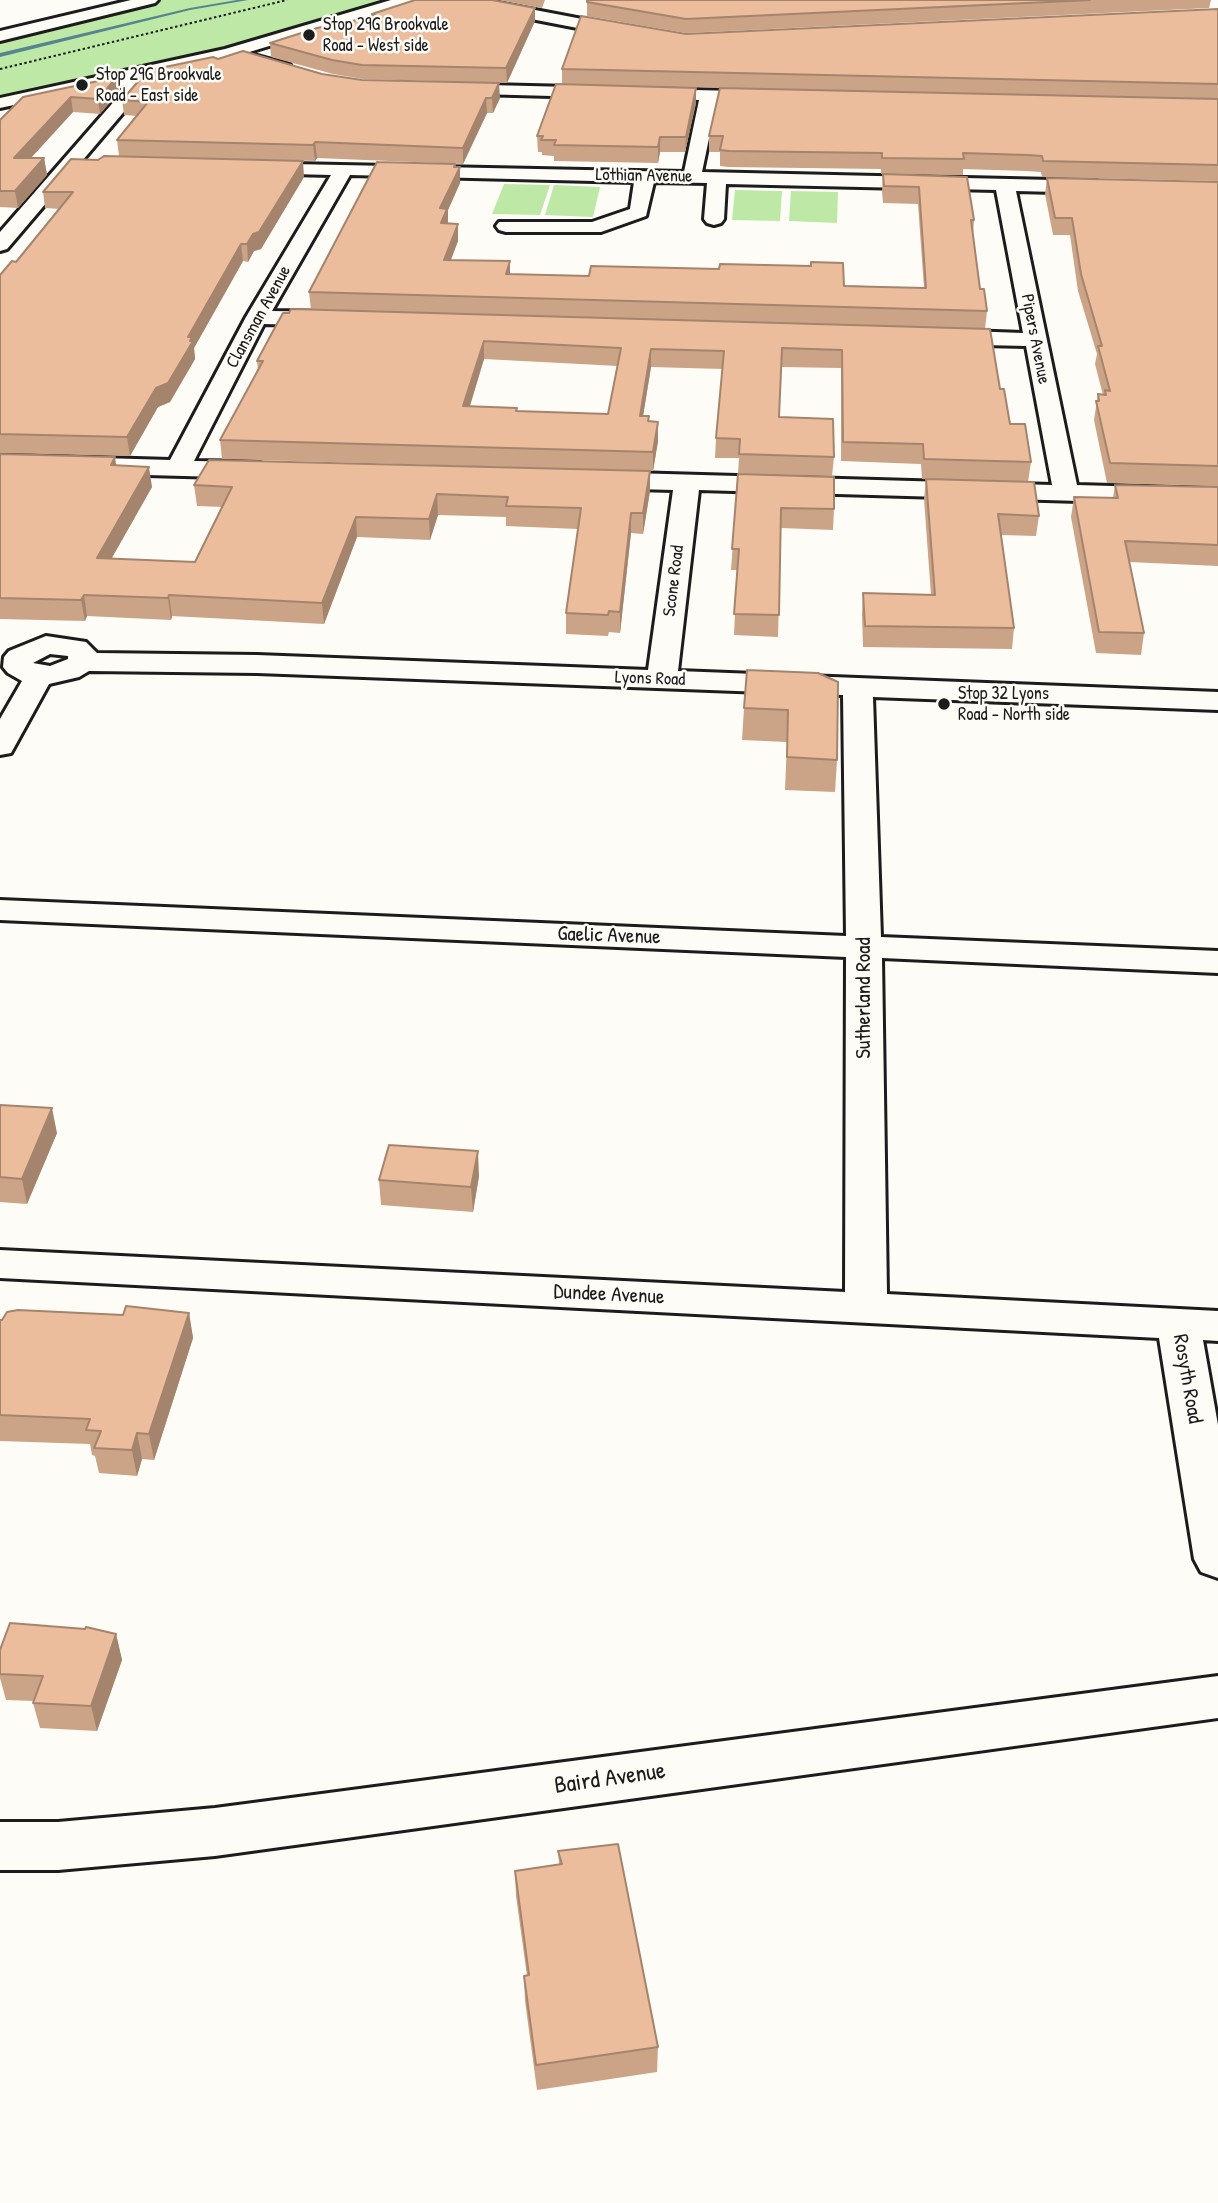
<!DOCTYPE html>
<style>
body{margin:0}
canvas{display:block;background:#fdfcf7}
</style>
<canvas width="1218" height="2203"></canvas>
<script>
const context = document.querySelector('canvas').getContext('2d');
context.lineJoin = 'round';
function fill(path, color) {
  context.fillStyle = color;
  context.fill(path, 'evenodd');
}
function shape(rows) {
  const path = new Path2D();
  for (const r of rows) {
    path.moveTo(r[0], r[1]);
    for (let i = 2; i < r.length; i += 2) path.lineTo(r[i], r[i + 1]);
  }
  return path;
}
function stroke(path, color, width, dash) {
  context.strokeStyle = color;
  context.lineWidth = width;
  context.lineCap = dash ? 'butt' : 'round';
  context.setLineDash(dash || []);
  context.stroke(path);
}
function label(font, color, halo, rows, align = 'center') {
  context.font = font + ' "Patrick Hand",sans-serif';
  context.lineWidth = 5;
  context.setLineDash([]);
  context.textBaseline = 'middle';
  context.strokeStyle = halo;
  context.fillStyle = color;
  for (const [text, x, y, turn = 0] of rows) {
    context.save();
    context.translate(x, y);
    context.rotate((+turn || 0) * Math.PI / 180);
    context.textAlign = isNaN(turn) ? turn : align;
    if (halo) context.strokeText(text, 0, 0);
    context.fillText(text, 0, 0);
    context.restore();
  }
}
fill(shape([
 [161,0,399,0,320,28,0,101,0,39],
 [504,184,550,185,540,215,492,214],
 [554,185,600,187,593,217,545,215],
 [735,190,782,191,780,221,732,220],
 [791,191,838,192,837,223,789,221]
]), '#bde8a5');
fill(shape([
 [237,0,248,0,190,10,0,57,0,53,190,8,237,0]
]), '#56848f');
const minor = shape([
 [131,0,158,0,155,3,0,41,0,31,131,0],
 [391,0,415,0,412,3,246,53,290,65,292,69,290,73,284,74,228,58,135,78,142,90,139,94,7,249,0,251,0,232,124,90,120,82,0,108,0,98,225,49,391,0],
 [451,0,483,0,629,28,637,33,629,38,459,5,451,0],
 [447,84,778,92,781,96,778,100,772,101,717,100,702,172,1097,181,1107,187,1097,193,1016,191,1077,485,1218,489,1218,505,699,490,678,671,1218,692,1218,710,873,697,881,937,1218,951,1218,973,882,958,887,1294,1218,1311,1218,1341,1203,1340,1218,1425,1218,1578,1201,1572,1194,1559,1159,1338,0,1278,0,1250,845,1292,846,957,0,920,0,900,846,936,843,695,257,673,89,671,79,677,49,684,11,753,0,755,0,719,22,681,8,673,3,667,4,657,9,651,46,636,86,642,97,653,257,655,648,670,673,490,597,488,588,485,584,480,588,475,597,472,1052,485,1026,346,939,344,931,342,928,337,931,332,939,330,1023,333,996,190,726,184,724,219,721,223,714,225,707,223,704,219,707,183,654,182,646,216,601,232,506,232,499,230,496,226,499,222,592,222,630,209,634,182,350,175,272,311,333,312,341,314,344,319,341,324,333,326,264,324,194,461,257,462,266,465,270,470,266,475,257,478,0,471,0,455,170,460,246,317,331,175,250,173,243,171,241,167,243,163,684,172,699,100,441,93,438,89,441,85,447,84],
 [50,654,68,656,68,659,50,666,33,663,50,654],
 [1218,1676,1218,1718,215,1856,58,1870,0,1870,0,1822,58,1822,215,1808,1218,1676]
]);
stroke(minor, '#1c1c1c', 6);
stroke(shape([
 [0,69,287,0]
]), '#1c1c1c', 2, [2.5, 2.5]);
fill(minor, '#fdfcf7');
fill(shape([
 [499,0,545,0,542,8],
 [587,0,1211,0,1209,8,686,33,587,16],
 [1218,9,1218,181,1042,177,1041,172,1026,171,963,169,963,175,881,174,881,169,728,167,720,166,720,152,709,152,709,136,720,88,562,84,562,69,686,34],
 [372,14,535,21,507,83,363,79,333,74,271,57,270,43,372,17],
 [218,59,362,80,500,98,493,113,487,113,463,164,317,158,315,161,119,156,117,140,137,116,124,115,122,100],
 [117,77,119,92,100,114,73,112,31,158,44,158,47,175,18,208,0,207,0,120],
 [696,103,685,152,660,152,658,163,554,161,554,156,542,155,542,152,538,152,537,136],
 [455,164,456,167,460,167,460,183,448,210,448,224,458,241,451,260,510,274,924,288,918,204,883,203,882,191,883,174,967,177,974,220,973,235,980,289,987,311,985,329,1010,424,1031,462,1028,482,922,479,921,464,841,461,841,368,781,367,779,417,834,457,832,476,738,474,739,458,715,458,716,438,723,369,651,367,643,416,649,416,649,421,658,422,658,441,653,471,650,471,650,491,643,534,631,533,620,633,609,632,608,636,566,634,566,613,578,529,506,526,506,517,438,515,430,540,357,537,324,624,172,616,171,620,87,616,85,621,0,619,0,454,117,465,152,487,111,559,195,562,223,507,197,506,194,485,646,471,222,459,220,440,258,371,257,361,289,313,311,310,309,292],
 [484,359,618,366,608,414,517,412,517,408,470,406],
 [304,177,261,249,254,251,248,262,243,261,194,348,195,359,170,402,158,407,130,456,0,453,0,275,16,262,60,209,45,208,43,192],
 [1047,178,1218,182,1218,486,1107,483,1094,420,1098,394,1103,395,1095,364,1097,354,1078,291,1070,235,1053,235,1045,194],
 [738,474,834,509,833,530,781,528,778,637,734,635,737,570,731,570],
 [926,479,1039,516,1036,536,1001,535,1014,628,1012,649,863,647,862,614,863,593,931,595,924,499],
 [1115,485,1218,487,1218,566,1129,562,1144,633,1141,655,1096,653,1071,517,1074,497,1113,498],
 [818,673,837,760,835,792,785,790,787,742,742,740,744,708],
 [0,1105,57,1133,27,1204,0,1202],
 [479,1176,473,1212,381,1205,379,1180],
 [189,1313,193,1338,154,1460,142,1459,137,1476,99,1473,95,1456,92,1455,90,1444,0,1441,0,1320],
 [116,1634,122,1660,97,1731,40,1728,33,1703,34,1701,6,1700,0,1678,0,1674],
 [558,1851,658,2047,657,2072,537,2090,525,2001,524,1976,527,1976,516,1896,515,1871,559,1864]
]), '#cba386');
fill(shape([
 [535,8,535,21,507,83,506,68],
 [117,77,119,92,100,114,98,99],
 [499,83,500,98,493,113,492,98],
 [696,88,696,103,685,152,686,137],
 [71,97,73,112,16,174,14,158],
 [486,98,487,113,463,164,463,148],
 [660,137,660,152,658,163,658,147],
 [315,142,317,158,315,161,313,145],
 [44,158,47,175,18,208,15,191],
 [303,161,304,177,261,249,254,251,248,262,247,244],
 [455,164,456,174,460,167,460,183,448,210,448,225,442,240,440,208],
 [458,224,458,241,444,277,444,260],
 [241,244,243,261,194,348,195,359,170,402,158,407,130,456,127,437,156,388,188,337],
 [510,261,510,279,506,274],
 [484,341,484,359,464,425,463,406],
 [651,349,651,367,640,435,640,416],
 [658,422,658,441,653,471,653,452],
 [115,457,118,477,111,465],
 [149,467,152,487,100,579,97,558],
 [650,471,650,491,643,534,643,513],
 [437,494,438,515,430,540,429,519],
 [631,513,631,533,620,633,620,612],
 [356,517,357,537,324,624,322,603],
 [84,595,87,616,85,621,81,600],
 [169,595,172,616,171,620,168,598],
 [52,1108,57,1133,27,1204,22,1179],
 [478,1151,479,1176,473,1212,471,1187],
 [189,1313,193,1338,154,1460,149,1434],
 [137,1433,142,1459,137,1476,132,1450],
 [116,1634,122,1660,97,1731,91,1706]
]), '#a5846d');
const building = shape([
 [415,0,492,0,535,8,506,68,362,65,332,60,270,43,317,28,377,16,372,14,415,0],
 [587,0,1090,0,686,19,587,2,587,0],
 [1218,9,1218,84,562,69,581,16,686,34,1218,9],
 [243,51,322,74,362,80,499,83,492,98,486,98,463,148,315,142,313,145,117,140,148,102,122,100,142,77,141,72,213,57,218,59,243,51],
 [117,77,98,99,71,97,14,158,44,158,15,191,0,191,0,120,23,97,117,77],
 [556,84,696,88,686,137,660,137,658,147,554,145,556,140,541,140,543,136,537,136,556,84],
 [720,88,1218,99,1218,165,1043,161,1042,156,1028,155,963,153,964,159,882,158,882,153,729,151,720,150,723,136,709,136,720,88],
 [104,156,303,161,259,232,253,234,247,244,241,244,188,337,192,337,190,341,193,341,168,383,156,388,127,437,0,434,0,275,12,261,16,262,73,192,43,192,71,159,98,160,104,156],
 [377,162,455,164,454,167,460,167,440,208,447,209,441,223,458,224,444,260,510,261,506,274,589,276,591,266,719,269,720,264,811,266,811,262,843,263,844,286,881,287,926,288,919,187,884,186,883,174,967,177,974,220,971,220,980,289,984,289,987,311,309,292,377,162],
 [1047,178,1218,182,1218,466,1110,463,1096,401,1099,401,1098,394,1106,395,1105,390,1110,391,1098,346,1102,346,1081,274,1072,218,1055,218,1047,178],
 [291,309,990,329,1000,389,1004,389,1010,424,1025,424,1031,462,924,459,923,444,843,442,842,350,782,348,779,417,833,419,834,457,739,454,740,439,716,438,724,351,651,349,640,416,649,416,648,421,658,422,653,452,220,440,263,361,257,361,272,333,283,313,289,313,291,309],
 [484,341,621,348,608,414,516,411,517,408,463,406,484,341],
 [0,454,115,457,111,465,149,467,97,558,195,562,232,487,194,485,209,460,650,471,643,513,631,513,620,612,609,611,608,615,566,613,581,508,506,506,508,497,437,494,429,519,356,517,322,603,169,595,168,598,84,595,81,600,0,598,0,454],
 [738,474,834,477,834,509,781,508,779,615,734,614,739,549,732,549,738,474],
 [926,479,1034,482,1039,516,998,514,1014,628,865,626,863,593,935,595,926,479],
 [1115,485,1218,487,1218,545,1125,541,1144,633,1099,632,1074,497,1118,498,1115,485],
 [747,670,818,673,838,682,837,760,787,757,788,710,744,708,747,670],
 [0,1105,52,1108,22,1179,0,1177,0,1105],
 [389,1145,478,1151,471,1187,379,1180,389,1145],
 [126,1306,189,1313,149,1434,137,1433,132,1450,94,1448,101,1431,86,1430,90,1419,0,1415,0,1320,2,1320,7,1312,18,1310,123,1315,126,1306],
 [10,1623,85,1629,86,1627,116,1634,91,1706,33,1703,43,1676,0,1674,0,1650,10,1623],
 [618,1844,658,2047,536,2065,524,1976,529,1975,515,1871,562,1864,558,1851,618,1844]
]);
fill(building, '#ecbd9c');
stroke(building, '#a5846d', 2);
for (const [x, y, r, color] of [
 [309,35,7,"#1c1c1c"],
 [82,85,7,"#1c1c1c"],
 [944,704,7,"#1c1c1c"]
]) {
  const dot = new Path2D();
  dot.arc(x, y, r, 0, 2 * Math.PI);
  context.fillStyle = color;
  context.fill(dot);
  stroke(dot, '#fdfcf7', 2.5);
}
label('18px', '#1c1c1c', '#fdfcf7', [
 ["Stop 29G Brookvale",323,25],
 ["Road - West side",323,46],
 ["Stop 29G Brookvale",96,75],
 ["Road - East side",96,96],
 ["Stop 32 Lyons",958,694],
 ["Road - North side",958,715]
], 'left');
label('18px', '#1c1c1c', '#fdfcf7', [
 ["Lothian Avenue",644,176,1],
 ["Clansman Avenue",259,317,-61],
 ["Pipers Avenue",1035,339,79],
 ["Scone Road",674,581,-83],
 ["Lyons Road",650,679,2]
]);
label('21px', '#1c1c1c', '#fdfcf7', [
 ["Gaelic Avenue",609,936,2],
 ["Sutherland Road",864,998,-90],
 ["Dundee Avenue",609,1295,3],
 ["Rosyth Road",1187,1379,80]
]);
label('24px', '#1c1c1c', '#fdfcf7', [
 ["Baird Avenue",610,1779,-8]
]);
</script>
